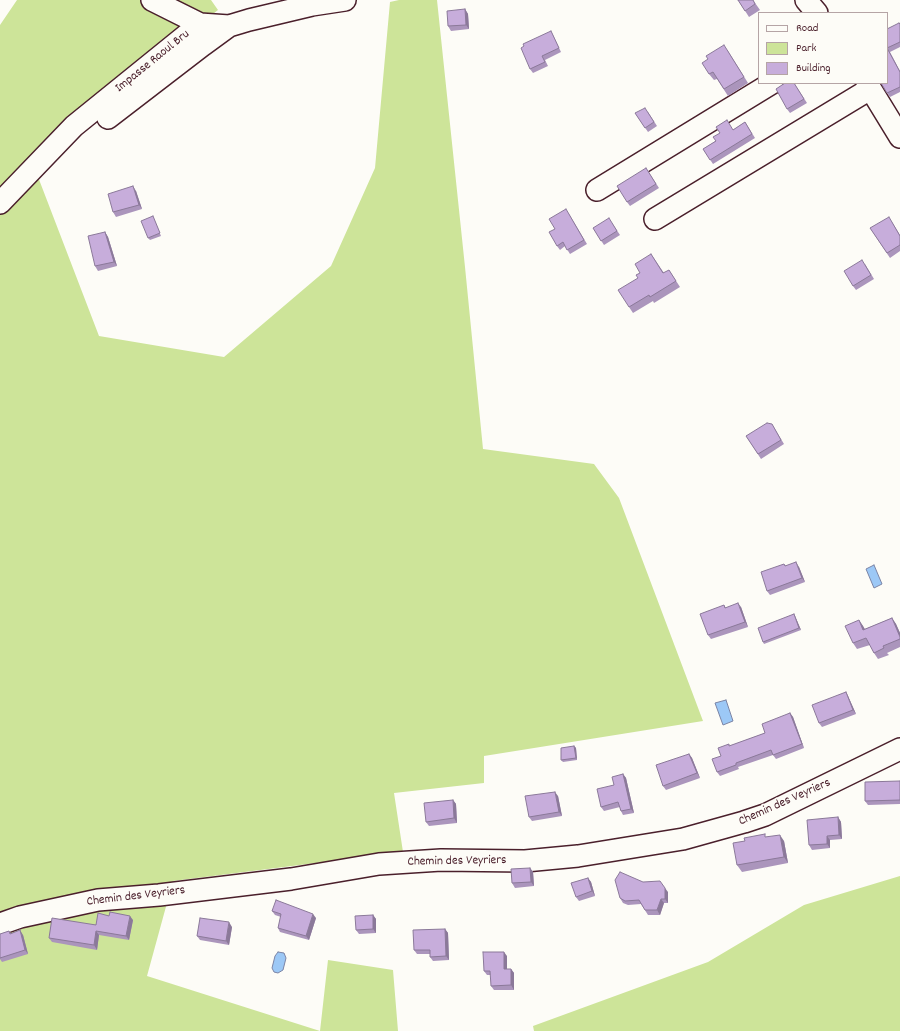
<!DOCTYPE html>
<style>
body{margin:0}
#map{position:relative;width:900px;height:1031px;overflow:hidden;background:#fdfcf7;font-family:Dekko,sans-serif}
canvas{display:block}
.legend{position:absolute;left:758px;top:12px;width:130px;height:72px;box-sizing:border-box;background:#fdfcf7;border:1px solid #b5a4a5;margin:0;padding:5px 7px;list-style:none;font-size:12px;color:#4a1f2b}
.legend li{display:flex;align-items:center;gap:8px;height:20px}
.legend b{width:20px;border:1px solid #b5a4a5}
</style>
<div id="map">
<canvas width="900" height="1031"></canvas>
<ul class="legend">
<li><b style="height:5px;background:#fdfcf7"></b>Road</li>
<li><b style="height:11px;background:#cde499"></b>Park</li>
<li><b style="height:11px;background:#c7addb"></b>Building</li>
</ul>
</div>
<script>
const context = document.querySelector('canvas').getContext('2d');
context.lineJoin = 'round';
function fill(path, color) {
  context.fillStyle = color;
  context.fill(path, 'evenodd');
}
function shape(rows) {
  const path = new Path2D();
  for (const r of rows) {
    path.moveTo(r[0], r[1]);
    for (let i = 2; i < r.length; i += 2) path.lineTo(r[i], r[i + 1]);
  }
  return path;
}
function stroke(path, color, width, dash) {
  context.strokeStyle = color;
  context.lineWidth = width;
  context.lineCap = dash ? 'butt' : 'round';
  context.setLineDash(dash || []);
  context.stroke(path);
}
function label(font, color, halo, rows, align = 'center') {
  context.font = font + ' Dekko,sans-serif';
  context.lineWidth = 3.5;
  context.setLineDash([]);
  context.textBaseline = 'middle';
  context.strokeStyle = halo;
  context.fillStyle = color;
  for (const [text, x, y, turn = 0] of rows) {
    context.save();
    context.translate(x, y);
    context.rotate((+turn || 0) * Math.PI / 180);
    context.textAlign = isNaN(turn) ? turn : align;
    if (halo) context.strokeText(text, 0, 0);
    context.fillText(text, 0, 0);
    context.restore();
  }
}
fill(shape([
 [17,0,211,0,218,10,30,156,99,336,224,357,331,266,375,168,390,2,399,0,437,0,465,267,483,449,594,464,619,498,703,721,484,756,484,783,394,793,403,852,173,881,147,976,320,1031,328,960,393,970,398,1031,0,1031,0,25],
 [900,876,900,1031,534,1031,533,1026,708,962,804,905]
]), '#cde499');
const water = shape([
 [874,565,882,584,874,588,866,569,874,565],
 [726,700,733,721,723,725,715,703,726,700],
 [278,952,284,953,286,958,283,970,278,973,274,972,272,968,275,956,278,952]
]);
fill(water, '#9cc8f6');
stroke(water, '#7b84a5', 1);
const minor = shape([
 [152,0,200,24,229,26,249,20,312,5,345,0],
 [806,0,817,13],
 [867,83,900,137],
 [108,118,203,45,229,26],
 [597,190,772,83],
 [0,203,74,126,200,24],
 [655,219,870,89],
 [0,924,20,917,98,900,159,895,291,879,379,864,441,860,525,861,578,856,683,839,744,822,765,815,900,749]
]);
stroke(minor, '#4a1f2b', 24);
stroke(minor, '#fdfcf7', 21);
fill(shape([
 [738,0,753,0,760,10,749,17],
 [465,9,468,14,469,29,451,31,448,26],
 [900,24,900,47,890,52,900,71,900,92,890,97,887,93,887,29],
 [551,31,553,35,561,52,545,60,548,66,533,73,530,69],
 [728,51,748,83,728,96,717,79,714,80,709,74],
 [794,83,807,103,790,113,787,109],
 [648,112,657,126,648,132,635,113],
 [745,122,755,138,713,164,703,149],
 [646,168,659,188,630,206,627,202],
 [136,191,142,209,116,217,113,212],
 [569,214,587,244,570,254,565,246,560,250,557,246,555,229],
 [154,219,161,236,150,240,148,238],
 [892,222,900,235,900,251,890,258,870,228],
 [612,223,620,235,604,245,593,228],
 [105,232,108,237,117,266,98,271,95,266],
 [651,254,664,273,669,270,680,287,654,303,653,301,633,313,629,307,640,273],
 [865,264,874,279,856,290,853,286],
 [772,424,784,444,761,459,746,436],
 [784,564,786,566,799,567,805,582,770,595,767,591],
 [724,605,726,608,741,607,748,627,711,639,708,635],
 [794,614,795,616,801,630,764,644,763,642],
 [892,618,896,624,900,633,900,647,887,653,889,655,878,659,874,653,870,645,857,649,853,643,859,620,865,629],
 [846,692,848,696,856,714,822,727,819,723],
 [790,713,793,717,804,748,776,759,773,755,738,767,739,769,720,776,717,772,721,756,730,746,765,733],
 [574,746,576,748,577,760,563,762,561,760],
 [689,754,692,758,700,778,666,790,663,786],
 [623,774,626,778,634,813,623,815,621,811,620,807,604,811,601,807,614,785],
 [900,781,900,804,868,805,865,801],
 [558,796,562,816,532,821,529,817],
 [453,800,456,804,457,823,429,826,426,822],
 [838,817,841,822,842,839,830,840,830,848,812,850,809,845],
 [767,837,784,841,788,863,742,872,737,865],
 [530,868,533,872,534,886,515,888,512,883],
 [588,878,591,882,595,896,579,901,576,897],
 [668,892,668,903,664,903,660,915,648,915,641,904,628,905,623,903,620,898],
 [272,911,316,918,309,940,280,932,278,928,281,917,275,915],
 [373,915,376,919,376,933,359,934,356,930],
 [133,920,129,940,99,935,97,950,52,942,49,938,96,925],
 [232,927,229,945,200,940,197,936],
 [445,929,448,933,449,960,433,961,430,957,430,954,417,954,414,950],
 [9,931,11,933,23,935,28,954,2,962,0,959,0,934],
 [507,956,507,969,511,969,514,973,514,990,494,990,491,986,491,975,487,975,484,971]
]), '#ab95bc');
fill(shape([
 [465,9,468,14,469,29,466,25],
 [133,186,136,191,142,209,139,205],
 [105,232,108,237,117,266,114,262],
 [796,562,799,567,805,582,802,578],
 [738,603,741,607,748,627,745,622],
 [794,614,795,616,801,630,799,628],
 [892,618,896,624,900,633,900,637],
 [859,620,863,626,868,636,863,630],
 [846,692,848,696,856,714,853,710],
 [790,713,793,717,804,748,802,744],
 [574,746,576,748,577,760,576,758],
 [689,754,692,758,700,778,697,773],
 [623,774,626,778,634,813,631,809],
 [555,792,558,796,562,816,559,812],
 [453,800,456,804,457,823,454,818],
 [838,817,841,822,842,839,839,835],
 [780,835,784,841,788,863,784,857],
 [827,836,830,840,830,848,827,844],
 [530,868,533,872,534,886,531,882],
 [588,878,591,882,595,896,592,891],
 [665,888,668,892,668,903,665,899],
 [661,899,664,903,660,915,657,910],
 [313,914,316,918,309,940,306,936],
 [373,915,376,919,376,933,373,929],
 [130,916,133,920,129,940,126,936],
 [229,922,232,927,229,945,226,941],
 [445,929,448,933,449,960,446,956],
 [20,930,23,935,28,954,25,950],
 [96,931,99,935,97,950,94,945],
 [504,952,507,956,507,973,504,969],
 [511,969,514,973,514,990,511,985]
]), '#8b7999');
const building = shape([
 [738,0,753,0,755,4,745,11,738,0],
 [465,9,466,25,448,26,447,11,465,9],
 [899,23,900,24,900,42,887,48,887,29,899,23],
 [551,31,559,48,542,56,545,62,530,69,521,48,524,46,523,44,551,31],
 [724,45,744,77,724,89,713,72,709,74,702,63,708,59,706,56,724,45],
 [887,48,900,72,900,87,887,93,881,83,887,83,887,48],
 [785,83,794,83,804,99,787,109,776,89,785,83],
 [645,108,654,122,645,128,635,113,645,108],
 [727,120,733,130,745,122,752,134,710,160,703,149,716,141,713,137,720,133,716,127,727,120],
 [646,168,656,184,627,202,617,186,646,168],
 [133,186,139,205,113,212,108,194,133,186],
 [566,209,584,240,567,250,563,242,557,246,549,232,555,229,549,219,566,209],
 [153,216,160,233,148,238,141,221,153,216],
 [889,217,900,236,900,245,887,253,870,228,889,217],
 [609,218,617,231,601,241,593,228,609,218],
 [105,232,114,262,95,266,88,236,105,232],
 [651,254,663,273,669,270,676,281,650,297,649,295,629,307,618,290,638,278,636,275,640,273,635,264,651,254],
 [862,260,871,275,853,286,844,271,862,260],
 [767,423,772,424,781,440,758,454,746,436,767,423],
 [796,562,802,578,767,591,761,572,784,564,785,566,796,562],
 [738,603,745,622,708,635,700,614,724,605,725,608,738,603],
 [794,614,799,628,763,642,758,628,794,614],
 [892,618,900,637,900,639,883,646,884,648,874,653,866,638,853,643,845,626,859,620,863,630,892,618],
 [846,692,853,710,819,723,812,705,846,692],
 [790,713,802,744,773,755,771,750,736,763,736,765,717,772,712,759,721,756,718,748,729,744,729,746,765,733,762,724,790,713],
 [574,746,576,758,561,760,561,748,574,746],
 [689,754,697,773,663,786,656,765,689,754],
 [623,774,631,809,621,811,618,802,601,807,597,789,614,785,612,777,623,774],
 [900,781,900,800,865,801,865,782,900,781],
 [555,792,559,812,529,817,525,796,555,792],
 [453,800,454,818,426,822,424,803,453,800],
 [838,817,839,835,827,836,827,844,809,845,807,820,838,817],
 [765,834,765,837,780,835,784,857,737,865,733,843,745,841,744,838,765,834],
 [530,868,531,882,512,883,511,869,530,868],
 [620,872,643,882,660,881,665,888,665,899,661,899,657,910,645,910,639,900,625,901,620,898,615,880,620,872],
 [588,878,592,891,576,897,571,883,588,878],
 [276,900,313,914,306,936,278,928,281,914,272,911,276,900],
 [110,912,130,916,126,936,96,931,94,945,49,938,52,918,96,925,98,913,109,916,110,912],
 [373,915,373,929,356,930,355,916,373,915],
 [200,918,229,922,226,941,197,936,200,918],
 [445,929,446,956,430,957,430,950,414,950,413,930,445,929],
 [20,930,25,950,0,958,0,934,9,931,10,934,20,930],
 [483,952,504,952,504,969,511,969,511,985,491,986,490,971,484,971,483,952]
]);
fill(building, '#c7addb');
stroke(building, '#8b7999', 1);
label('13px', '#4a1f2b', '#fdfcf7', [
 ["Impasse Raoul Bru",153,62,-39],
 ["Chemin des Veyriers",785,803,-24],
 ["Chemin des Veyriers",457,862,-1],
 ["Chemin des Veyriers",136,897,-7]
]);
</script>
